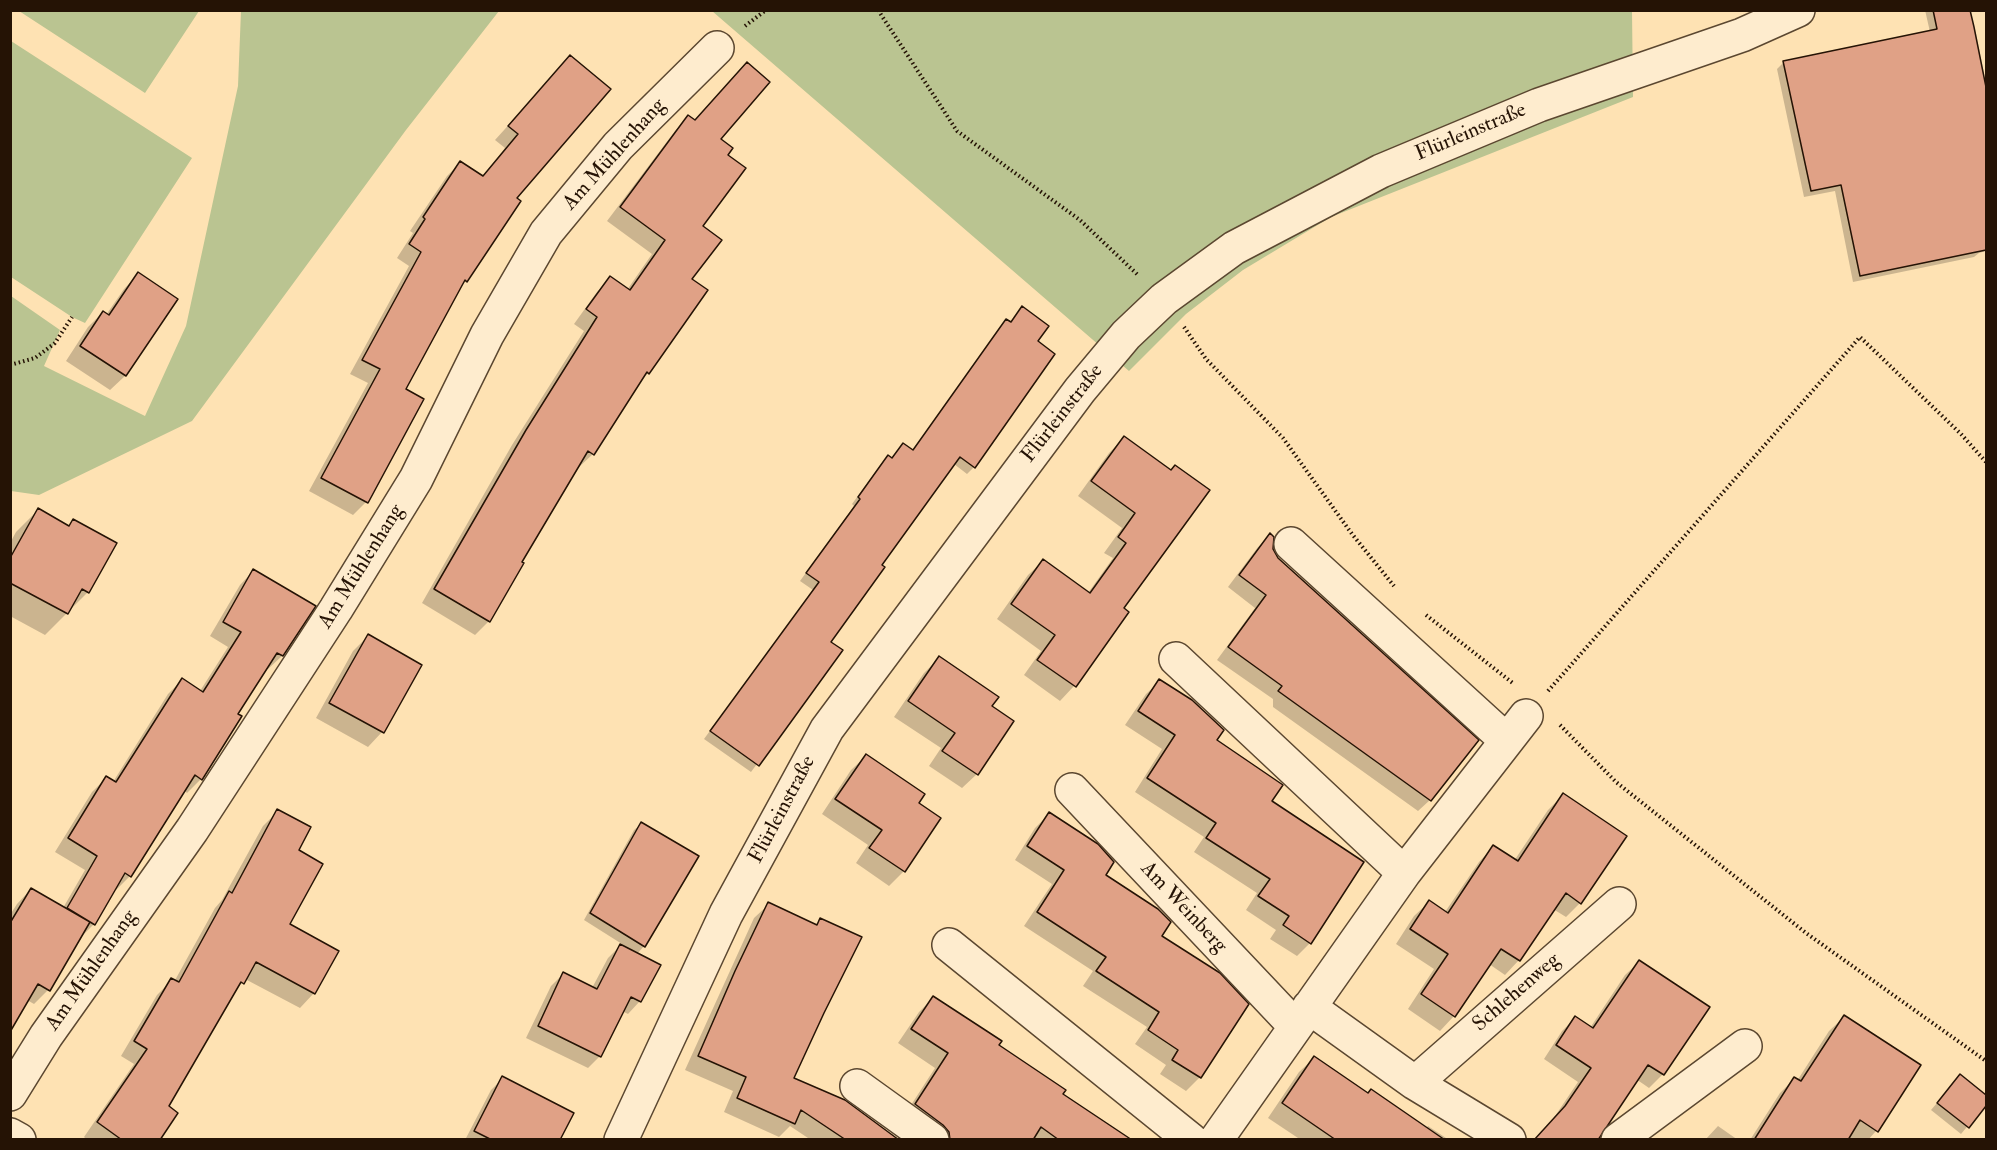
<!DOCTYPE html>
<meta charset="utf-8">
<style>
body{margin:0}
#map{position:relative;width:1997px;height:1150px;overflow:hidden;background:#fee2b3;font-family:"IM FELL Double Pica",serif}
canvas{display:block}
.frame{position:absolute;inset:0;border:12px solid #251305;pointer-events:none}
</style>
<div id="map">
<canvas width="1997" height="1150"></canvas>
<div class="frame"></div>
</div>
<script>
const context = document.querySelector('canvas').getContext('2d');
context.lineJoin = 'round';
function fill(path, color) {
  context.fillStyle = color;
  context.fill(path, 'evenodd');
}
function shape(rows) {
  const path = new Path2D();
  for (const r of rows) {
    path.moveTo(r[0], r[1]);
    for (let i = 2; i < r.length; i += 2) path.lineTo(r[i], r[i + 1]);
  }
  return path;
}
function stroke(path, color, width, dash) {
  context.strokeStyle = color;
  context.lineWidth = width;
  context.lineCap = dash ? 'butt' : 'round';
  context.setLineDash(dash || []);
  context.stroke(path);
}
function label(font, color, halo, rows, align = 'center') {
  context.font = font + ' "IM FELL Double Pica",serif';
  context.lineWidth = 4.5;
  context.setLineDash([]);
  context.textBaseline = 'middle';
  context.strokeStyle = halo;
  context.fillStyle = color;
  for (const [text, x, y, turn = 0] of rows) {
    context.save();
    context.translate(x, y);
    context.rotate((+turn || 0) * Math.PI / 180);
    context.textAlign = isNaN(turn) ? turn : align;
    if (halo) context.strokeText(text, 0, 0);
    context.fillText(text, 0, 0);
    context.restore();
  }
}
fill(shape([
 [19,11,199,11,145,93],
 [241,11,499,11,406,130,192,421,39,495,11,491,11,296,60,330,44,366,145,416,186,326,238,86],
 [712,11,1632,11,1633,97,1331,217,1243,270,1186,314,1129,371],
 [11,41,192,158,85,323,72,317,11,277]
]), '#bac491');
fill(shape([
 [1925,10,1968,10,1986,103,1986,251,1979,253,1974,257,1853,282,1835,191,1804,197,1777,69,1784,62,1930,32],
 [570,57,515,198,466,281,458,290,404,389,366,502,353,515,309,491,368,383,350,374,409,266,397,258,413,233,410,231,447,176,460,163,482,177,505,148,495,140],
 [688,117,718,139,726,155,701,226,690,279,706,291,648,373,638,383,593,454,579,467,577,466,520,563,489,621,475,635,422,603,512,445,584,331,574,324,597,292,610,278,627,290,652,254,607,221,675,131],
 [138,274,176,300,125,376,110,390,66,361,88,327,103,312,106,315,124,289],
 [1022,308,1036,342,974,467,967,474,954,464,880,565,829,642,841,651,751,772,704,739,813,590,800,581,854,506,852,504,881,464,888,457,891,460,903,445,912,451,1000,327,1007,321,1010,323],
 [1124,438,1170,472,1122,609,1127,612,1074,686,1060,701,1024,675,1041,651,997,619,1028,575,1043,561,1088,593,1113,558,1104,553,1122,528,1078,496,1109,453],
 [38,510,67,527,73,521,88,592,45,635,10,616,10,543,16,532],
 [1270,536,1271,549,1430,800,1418,811,1273,707,1273,699,1217,660,1255,608,1228,587,1258,547],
 [253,571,314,606,282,656,268,669,266,668,236,714,201,779,187,793,184,790,130,876,116,890,114,889,94,924,80,938,48,990,34,1004,27,1000,10,1029,10,915,17,904,31,889,63,908,85,870,55,852,92,792,106,778,113,782,168,694,182,680,200,691,228,647,210,636,240,585],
 [368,636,382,732,368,747,316,718,353,651],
 [939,658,990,706,977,774,962,788,929,766,941,748,894,717,924,673],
 [1160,681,1270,802,1310,943,1297,956,1270,939,1276,930,1246,910,1257,893,1194,852,1204,837,1135,792,1162,749,1125,725,1146,694],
 [866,756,917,804,939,818,904,871,889,886,856,863,868,845,822,814,851,770],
 [1563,795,1580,903,1566,917,1553,909,1519,960,1505,975,1489,964,1454,1016,1440,1031,1408,1009,1434,969,1396,944,1414,916,1429,902,1445,912,1479,862,1493,847,1514,861,1548,810],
 [278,811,297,851,288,925,314,993,300,1008,245,979,235,991,167,1107,158,1140,87,1140,84,1137,134,1064,121,1056,157,995,172,980,174,982,215,908,222,900,263,826],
 [1049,814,1160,936,1247,1005,1200,1077,1186,1091,1160,1074,1166,1065,1135,1044,1147,1027,1083,986,1093,971,1024,926,1052,884,1015,860,1035,828],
 [641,824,697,856,644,946,637,954,640,1001,628,1014,622,1011,600,1056,588,1068,526,1038,551,986,563,974,592,988,608,958,622,944,584,920,634,830],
 [769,904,814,926,820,920,792,1079,897,1140,811,1140,790,1126,779,1137,724,1112,733,1091,685,1070,754,918],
 [1639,962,1663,1074,1649,1088,1636,1079,1551,1122,1578,1082,1544,1059,1562,1031,1575,1018,1590,1028,1625,975],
 [933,998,1061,1095,1129,1140,930,1140,902,1119,935,1068,898,1043,919,1012],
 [1844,1017,1876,1131,1868,1140,1853,1140,1848,1136,1846,1140,1750,1140,1780,1093,1794,1079,1797,1081,1829,1031],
 [1314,1058,1368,1094,1426,1128,1428,1126,1449,1140,1301,1140,1268,1118,1299,1072],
 [1960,1076,1986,1097,1986,1104,1961,1134,1931,1110],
 [503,1078,558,1140,465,1140,491,1090],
 [1718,1126,1738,1140,1705,1140]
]), '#0003');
const building = shape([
 [1933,10,1970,10,1974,27,1986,87,1986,250,1860,276,1841,185,1811,191,1783,61,1937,29,1933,10],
 [570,55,611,89,517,198,521,201,467,282,465,280,406,389,424,399,368,503,321,478,380,369,362,360,421,252,409,244,425,219,423,217,460,161,483,176,518,134,508,126,570,55],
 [747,62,770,82,721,139,733,148,728,155,746,168,703,226,722,240,692,279,708,290,649,374,647,372,594,455,588,451,522,562,524,563,490,622,434,589,526,430,597,317,586,309,610,276,630,290,665,240,620,207,688,115,695,120,747,62],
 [138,272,178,299,126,376,80,346,103,311,109,315,138,272],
 [1022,306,1049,326,1038,341,1055,354,975,468,960,457,882,565,885,567,831,642,843,650,759,766,710,731,819,582,806,573,860,499,858,497,888,455,892,458,903,443,913,450,1006,319,1011,322,1022,306],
 [1124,436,1171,470,1175,465,1210,490,1124,608,1129,612,1076,687,1037,660,1055,635,1011,604,1043,559,1090,593,1126,543,1118,537,1135,513,1091,481,1124,436],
 [38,508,69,526,73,519,117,543,89,593,82,589,68,614,10,583,10,558,38,508],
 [1270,533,1274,537,1273,549,1278,558,1479,740,1431,801,1278,691,1282,686,1228,647,1266,595,1239,575,1270,533],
 [253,569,316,606,283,656,277,653,238,714,242,716,202,780,195,775,131,877,125,873,95,925,67,908,97,856,68,838,106,776,116,782,182,678,203,692,241,632,223,622,253,569],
 [368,634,422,665,384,733,329,703,368,634],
 [939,656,999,697,992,706,1014,721,978,775,942,751,955,733,908,701,939,656],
 [1159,679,1192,700,1224,730,1217,740,1283,785,1272,801,1364,862,1311,944,1283,925,1289,916,1258,896,1270,879,1206,838,1216,823,1147,778,1175,735,1138,711,1159,679],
 [866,754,925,794,919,803,941,818,905,872,869,848,882,830,835,799,866,754],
 [1563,793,1627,836,1581,904,1566,893,1520,961,1501,949,1455,1017,1421,994,1448,954,1410,929,1429,900,1448,913,1493,845,1518,861,1563,793],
 [277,809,311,827,299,850,323,864,290,924,339,951,315,994,256,962,244,984,241,982,169,1106,178,1113,160,1140,122,1140,97,1122,147,1049,134,1041,171,978,179,982,229,891,232,893,277,809],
 [1049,812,1098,844,1114,862,1106,875,1158,909,1171,922,1162,936,1220,973,1249,1004,1201,1078,1172,1060,1178,1050,1148,1030,1159,1012,1096,971,1106,957,1037,912,1064,870,1027,846,1049,812],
 [641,822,699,856,645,947,590,913,641,822],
 [31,888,90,922,50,991,38,984,10,1032,10,923,31,888],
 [768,902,817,925,820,918,862,937,824,1013,794,1078,845,1100,899,1140,846,1140,801,1110,795,1124,737,1098,746,1077,698,1056,735,971,768,902],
 [620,944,661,965,641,1002,631,997,601,1057,538,1026,563,972,597,989,620,944],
 [1639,960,1710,1007,1664,1075,1648,1065,1598,1140,1534,1140,1565,1106,1591,1068,1556,1045,1575,1016,1593,1028,1639,960],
 [933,996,1002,1041,999,1045,1066,1090,1063,1094,1132,1140,1059,1140,1041,1127,1033,1140,950,1140,949,1132,943,1125,915,1104,948,1053,911,1029,933,996],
 [1844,1015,1921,1065,1878,1132,1860,1120,1848,1140,1754,1140,1794,1077,1801,1081,1844,1015],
 [1314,1056,1368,1093,1371,1089,1445,1140,1336,1140,1282,1103,1314,1056],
 [1960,1074,1986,1095,1986,1106,1969,1128,1937,1103,1960,1074],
 [502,1076,574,1113,560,1140,492,1140,474,1131,502,1076]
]);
fill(building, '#e0a186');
stroke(building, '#251305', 1.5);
const minor = shape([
 [1291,544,1506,740],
 [1176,659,1404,873],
 [1072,790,1295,1026],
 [949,945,1191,1140],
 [1309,1007,1415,1083,1509,1140],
 [1415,1083,1619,904],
 [857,1086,932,1140],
 [10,1094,46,1036,192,830,336,609,416,479,487,335,546,233,618,146,717,48],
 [10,1135,19,1140],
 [621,1140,726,914,827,729,1080,390,1126,335,1164,299,1234,248,1381,171,1539,105,1742,35,1798,10],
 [1216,1140,1404,873,1526,716],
 [1618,1140,1745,1046]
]);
stroke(minor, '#5b4730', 36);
stroke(shape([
 [878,10,957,131,1080,220,1139,276],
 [745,26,766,10],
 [1184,327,1206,359,1283,438,1352,534,1394,586],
 [10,365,35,358,55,343,72,317],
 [1426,615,1514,684],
 [1548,691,1860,337,1961,434,1986,462],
 [1560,725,1616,782,1806,933,1986,1061]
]), '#251305', 4, [1.5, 3]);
stroke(minor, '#feecce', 33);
label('21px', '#251305', '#feecce', [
 ["Flürleinstraße",1471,133,-23],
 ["Am Mühlenhang",615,155,-48],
 ["Flürleinstraße",1063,414,-52],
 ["Am Mühlenhang",362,567,-58],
 ["Flürleinstraße",783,810,-62],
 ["Am Weinberg",1183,908,47],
 ["Am Mühlenhang",92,971,-55],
 ["Schlehenweg",1517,993,-41]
]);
</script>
